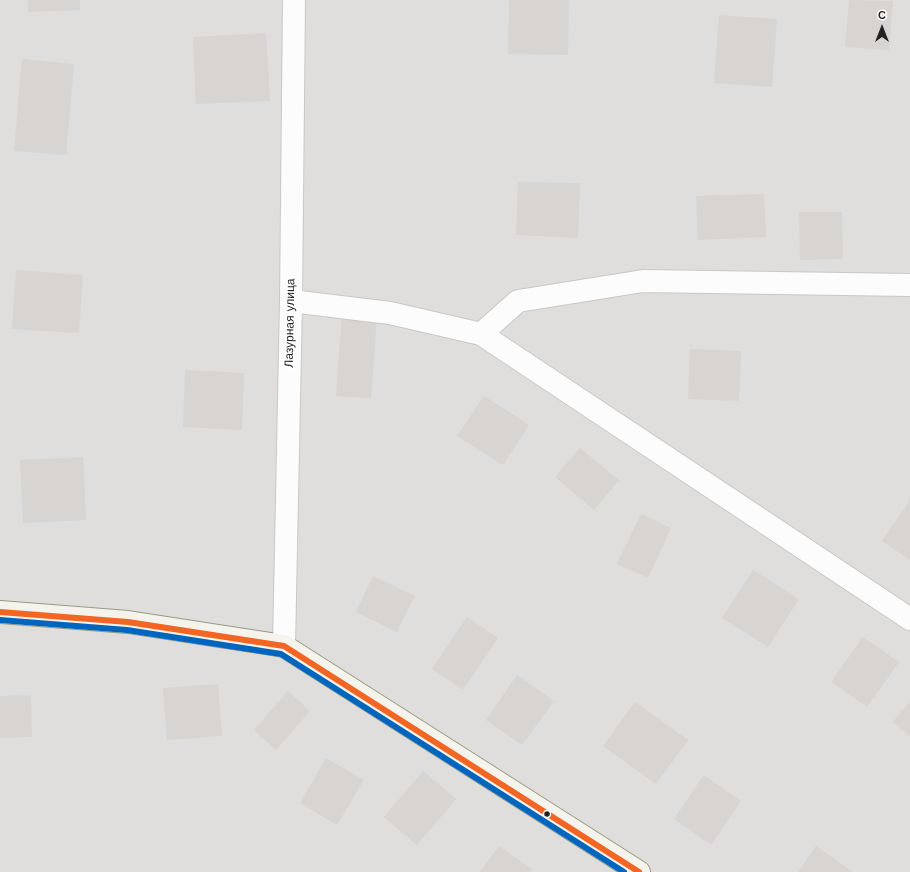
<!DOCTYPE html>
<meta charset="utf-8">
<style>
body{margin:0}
#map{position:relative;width:910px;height:872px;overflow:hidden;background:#f0eeeb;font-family:"Work Sans",sans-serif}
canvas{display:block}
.north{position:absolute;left:862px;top:8px;width:40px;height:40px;-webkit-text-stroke:3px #fff;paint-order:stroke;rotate:0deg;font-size:11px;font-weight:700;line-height:16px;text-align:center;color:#222}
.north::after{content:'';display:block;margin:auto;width:14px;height:18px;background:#222;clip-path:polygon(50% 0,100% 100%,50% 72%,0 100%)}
</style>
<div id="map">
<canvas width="910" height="872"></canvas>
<div class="north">С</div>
</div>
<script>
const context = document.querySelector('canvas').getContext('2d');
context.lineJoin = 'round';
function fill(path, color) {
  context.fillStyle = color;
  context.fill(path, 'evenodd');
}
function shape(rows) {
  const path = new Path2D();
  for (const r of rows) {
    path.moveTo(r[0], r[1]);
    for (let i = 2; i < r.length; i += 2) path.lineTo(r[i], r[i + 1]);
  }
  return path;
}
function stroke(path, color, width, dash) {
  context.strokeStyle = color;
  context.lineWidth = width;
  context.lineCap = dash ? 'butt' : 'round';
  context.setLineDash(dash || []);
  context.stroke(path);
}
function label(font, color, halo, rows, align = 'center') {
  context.font = font + ' "Work Sans",sans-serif';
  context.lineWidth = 3.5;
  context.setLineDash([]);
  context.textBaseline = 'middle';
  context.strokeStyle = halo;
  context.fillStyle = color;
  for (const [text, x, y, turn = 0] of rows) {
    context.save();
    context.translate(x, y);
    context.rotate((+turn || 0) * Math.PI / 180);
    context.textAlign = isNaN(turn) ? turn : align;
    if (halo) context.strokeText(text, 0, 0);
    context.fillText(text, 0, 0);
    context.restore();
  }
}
fill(shape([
 [0,0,910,0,910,872,0,872]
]), '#dfdedc');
fill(shape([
 [28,0,80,0,80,10,28,12],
 [509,0,569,0,568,55,508,54],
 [849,0,893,1,889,50,845,47],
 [719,15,777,19,772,87,714,83],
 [266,33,270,101,196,104,193,37],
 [22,59,74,64,66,155,14,151],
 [518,182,580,183,578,238,516,235],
 [764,194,766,237,698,240,696,196],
 [799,212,842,212,843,259,800,260],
 [16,270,83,275,79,333,12,329],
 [342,313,377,315,371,398,336,396],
 [690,349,741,351,739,401,688,399],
 [185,370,244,373,242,430,183,427],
 [484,396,529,425,503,465,457,436],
 [580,448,619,480,594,510,555,477],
 [83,457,86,520,23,523,20,460],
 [910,500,910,560,882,541],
 [641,514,671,528,648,578,617,564],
 [753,570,799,599,768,647,722,618],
 [373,576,415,596,397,632,356,612],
 [467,617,498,638,463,690,432,669],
 [863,637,899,662,867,707,831,682],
 [517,675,554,701,522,745,486,720],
 [218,684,222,736,167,740,163,688],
 [288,691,310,711,276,750,254,730],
 [31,695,32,737,0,738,0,696],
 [910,701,910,736,893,722],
 [635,702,688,740,656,784,603,746],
 [326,758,364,780,337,825,300,803],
 [423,771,456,799,417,845,384,817],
 [704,775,741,801,711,845,674,819],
 [499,846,532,869,529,872,480,872],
 [816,846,853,872,798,872]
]), '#d7d4d2');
const street = shape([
 [291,301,390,313,481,334,910,619],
 [481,334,518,301,643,281,910,285],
 [284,646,291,301,294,0]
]);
const secondary = shape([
 [0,612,128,622,284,646,639,872]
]);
stroke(street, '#c9c8c7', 24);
stroke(secondary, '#999a82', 24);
stroke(street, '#fdfcfc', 22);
stroke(secondary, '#f4f4ed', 22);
stroke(shape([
 [0,612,128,622,284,646,639,872]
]), '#f26522', 6);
stroke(shape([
 [0,620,127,630,281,654,624,872]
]), '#0065bd', 6);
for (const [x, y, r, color] of [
 [547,814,3.5,"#222"]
]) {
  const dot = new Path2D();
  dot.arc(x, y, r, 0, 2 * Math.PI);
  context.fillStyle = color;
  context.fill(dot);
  stroke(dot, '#fff', 1.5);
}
label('12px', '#222', '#fff', [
 ["Лазурная улица",290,323,-89]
]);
</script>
